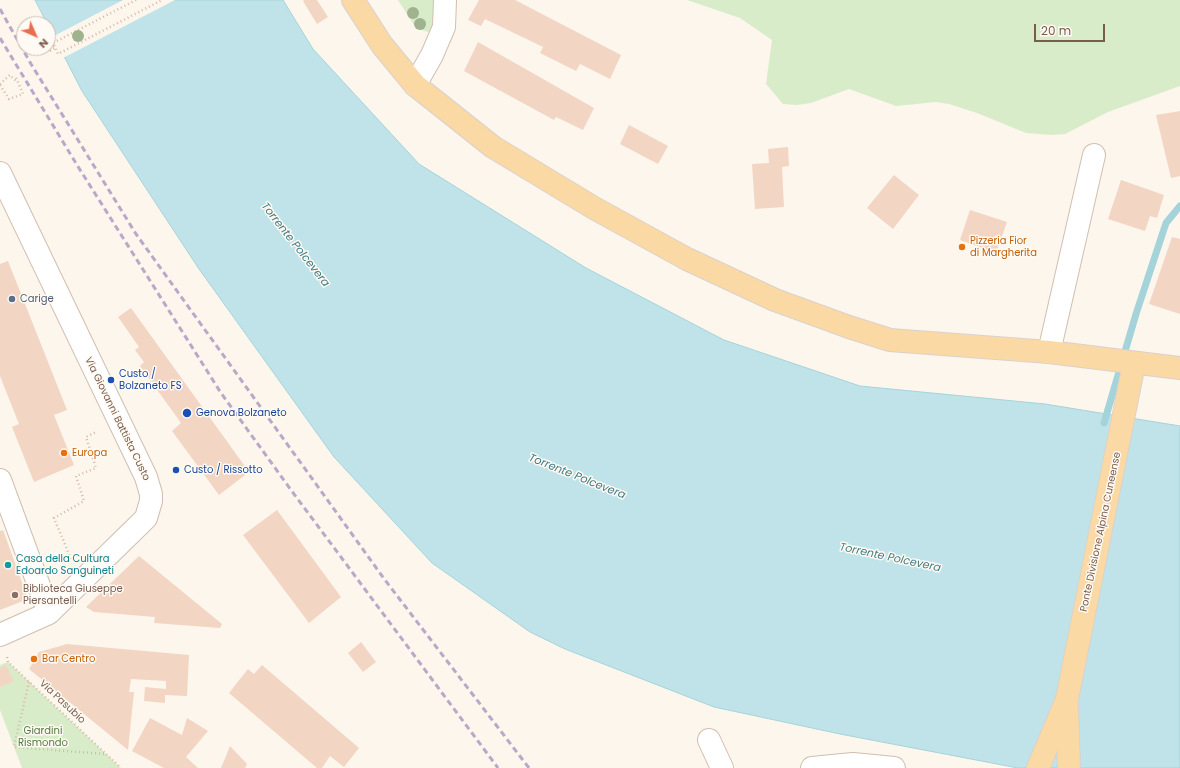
<!DOCTYPE html>
<style>
body{margin:0}
#map{position:relative;width:1180px;height:768px;overflow:hidden;background:#fdf6ec;font-family:Poppins,sans-serif}
canvas{display:block}
.north{position:absolute;left:16px;top:16px;width:40px;height:40px;box-sizing:border-box;background:#fffaf3;border:1px solid #cabbb1;border-radius:50%;rotate:135deg;font-size:11px;font-weight:700;line-height:16px;text-align:center;color:#7a5c4d}
.north::after{content:'';display:block;margin:auto;width:14px;height:18px;background:#e76f51;clip-path:polygon(50% 0,100% 100%,50% 72%,0 100%)}
.scale{position:absolute;left:1034px;top:24px;width:71px;height:18px;box-sizing:border-box;border:2px solid #7a5c4d;border-top:0;padding-left:5px;font-size:12px;line-height:14px;white-space:nowrap;color:#7a5c4d;-webkit-text-stroke:3px #fffaf3;paint-order:stroke}
</style>
<div id="map">
<canvas width="1180" height="768"></canvas>
<div class="north">N</div>
<div class="scale">20 m</div>
</div>
<script>
const context = document.querySelector('canvas').getContext('2d');
context.lineJoin = 'round';
function fill(path, color) {
  context.fillStyle = color;
  context.fill(path, 'evenodd');
}
function shape(rows) {
  const path = new Path2D();
  for (const r of rows) {
    path.moveTo(r[0], r[1]);
    for (let i = 2; i < r.length; i += 2) path.lineTo(r[i], r[i + 1]);
  }
  return path;
}
function stroke(path, color, width, dash) {
  context.strokeStyle = color;
  context.lineWidth = width;
  context.lineCap = dash ? 'butt' : 'round';
  context.setLineDash(dash || []);
  context.stroke(path);
}
function label(font, color, halo, rows, align = 'center') {
  context.font = font + ' Poppins,sans-serif';
  context.lineWidth = 3;
  context.setLineDash([]);
  context.textBaseline = 'middle';
  context.strokeStyle = halo;
  context.fillStyle = color;
  for (const [text, x, y, turn = 0] of rows) {
    context.save();
    context.translate(x, y);
    context.rotate((+turn || 0) * Math.PI / 180);
    context.textAlign = isNaN(turn) ? turn : align;
    if (halo) context.strokeText(text, 0, 0);
    context.fillText(text, 0, 0);
    context.restore();
  }
}
fill(shape([
 [398,0,436,0,434,29,428,32,421,30,414,25],
 [687,0,1180,0,1180,86,1108,112,1065,134,1051,135,1026,133,977,113,949,104,936,102,896,106,849,89,811,103,797,105,783,104,766,84,772,40,740,18],
 [8,662,121,768,22,768,0,710,0,665]
]), '#d8ecc9');
const water = shape([
 [35,0,283,0,313,49,419,164,586,268,724,340,860,386,1045,404,1180,426,1180,768,1018,768,840,734,714,707,565,649,530,632,432,563,334,457,199,269,82,91,35,0]
]);
fill(water, '#bfe3e8');
stroke(water, '#a5d3da', 1);
fill(shape([
 [123,0,175,0,63,58,52,37]
]), '#fdf6ec');
stroke(shape([
 [1104,423,1136,314,1166,223,1180,206]
]), '#a5d3da', 7);
fill(shape([
 [304,0,317,0,328,17,317,24,303,1],
 [479,0,515,0,621,55,610,79,580,64,576,71,540,53,543,47,485,19,481,26,468,20],
 [478,42,594,108,583,130,556,117,554,120,464,71],
 [1180,111,1180,176,1171,178,1156,115],
 [629,125,668,146,658,164,620,144],
 [788,147,789,166,782,167,784,207,755,209,752,164,769,163,768,149],
 [894,175,919,195,893,229,867,208],
 [1121,180,1164,195,1157,218,1150,216,1145,231,1108,219],
 [970,210,1007,222,996,253,960,240],
 [1172,237,1180,239,1180,314,1149,304],
 [8,261,67,410,54,415,74,465,34,482,12,427,19,424,0,376,0,264],
 [131,308,249,472,219,495,172,431,181,423,140,366,144,362,135,350,139,347,118,317],
 [277,510,341,597,309,623,243,535],
 [3,530,28,599,0,610,0,531],
 [139,556,222,624,220,628,154,623,155,617,94,612,86,607],
 [361,642,376,662,363,672,348,653],
 [67,644,189,655,187,696,165,695,165,703,144,701,145,687,166,689,166,681,131,679,129,692,134,692,128,750,29,669,39,652],
 [6,665,14,681,0,687,0,668],
 [262,665,359,748,344,767,330,756,322,768,317,768,229,693,248,669,254,674],
 [150,718,182,735,187,718,208,731,186,757,198,768,164,768,132,751],
 [230,746,247,764,245,768,221,768]
]), '#f3d5c3');
const minor = shape([
 [415,85,432,55,444,27,445,0],
 [0,173,146,477,151,494,151,501,146,518,49,613,0,635],
 [1049,352,1094,155],
 [0,480,49,613],
 [709,740,722,768],
 [812,768,853,764,894,768]
]);
const major = shape([
 [353,0,382,45,415,85,493,147,594,208,687,259,775,300,849,327,890,340,1049,352,1180,368],
 [1067,707,1069,768],
 [1038,768,1067,699,1134,364]
]);
stroke(minor, '#d1beb0', 24);
stroke(major, '#dad1cd', 24);
stroke(shape([
 [136,0,53,43,58,54,162,0],
 [49,48,54,45],
 [50,51,55,48],
 [0,84,10,75,17,82],
 [0,85,9,99,23,94,15,75],
 [71,559,54,518,84,501,76,476,96,468,86,437,96,432],
 [7,657,8,662,121,768],
 [29,682,14,747,105,754]
]), '#d9b8a5', 2.5, [1, 3]);
stroke(minor, '#fff', 22);
stroke(major, '#fbd9a5', 22);
stroke(shape([
 [0,9,31,64,136,234,385,580,529,768],
 [0,38,77,165,221,393,291,490,498,768]
]), '#b9a8c9', 3, [6, 4]);
context.fillStyle = '#a0b28e';
for (const [x, y] of [
 [413,13],
 [420,24],
 [78,36]
]) {
  context.beginPath();
  context.arc(x, y, 6, 0, 2 * Math.PI);
  context.fill();
}
for (const [x, y, r, color] of [
 [962,247,4,"#e8710a"],
 [12,299,4,"#5c6f8a"],
 [111,380,4,"#1a4fb4"],
 [187,413,5,"#1a4fb4"],
 [64,453,4,"#e8710a"],
 [176,470,4,"#1a4fb4"],
 [8,565,4,"#0f9aa8"],
 [15,595,4,"#8d6e63"],
 [34,659,4,"#e8710a"]
]) {
  const dot = new Path2D();
  dot.arc(x, y, r, 0, 2 * Math.PI);
  context.fillStyle = color;
  context.fill(dot);
  stroke(dot, '#fffaf3', 1.5);
}
label('10px', '#c56008', '#fffaf3', [
 ["Pizzeria Fior",970,241],
 ["di Margherita",970,253],
 ["Europa",72,453],
 ["Bar Centro",42,659]
], 'left');
label('10px', '#4e5e75', '#fffaf3', [
 ["Carige",20,299]
], 'left');
label('10px', '#164399', '#fffaf3', [
 ["Custo /",119,374],
 ["Bolzaneto FS",119,386],
 ["Genova Bolzaneto",196,413],
 ["Custo / Rissotto",184,470]
], 'left');
label('10px', '#7a5c4d', '#fffaf3', [
 ["Via Giovanni Battista Custo",117,419,64],
 ["Ponte Divisione Alpina Cuneense",1101,532,-78],
 ["Via Pasubio",62,702,43]
]);
label('10px', '#0d838f', '#fffaf3', [
 ["Casa della Cultura",16,559],
 ["Edoardo Sanguineti",16,571]
], 'left');
label('10px', '#785e54', '#fffaf3', [
 ["Biblioteca Giuseppe",23,589],
 ["Piersantelli",23,601]
], 'left');
label('10px', '#537a41', '#fffaf3', [
 ["Giardini",43,731],
 ["Rismondo",43,743]
]);
label('italic 11px', '#437c86', '#fffaf3', [
 ["Torrente Polcevera",295,245,52],
 ["Torrente Polcevera",577,477,22],
 ["Torrente Polcevera",890,558,12]
]);
</script>
